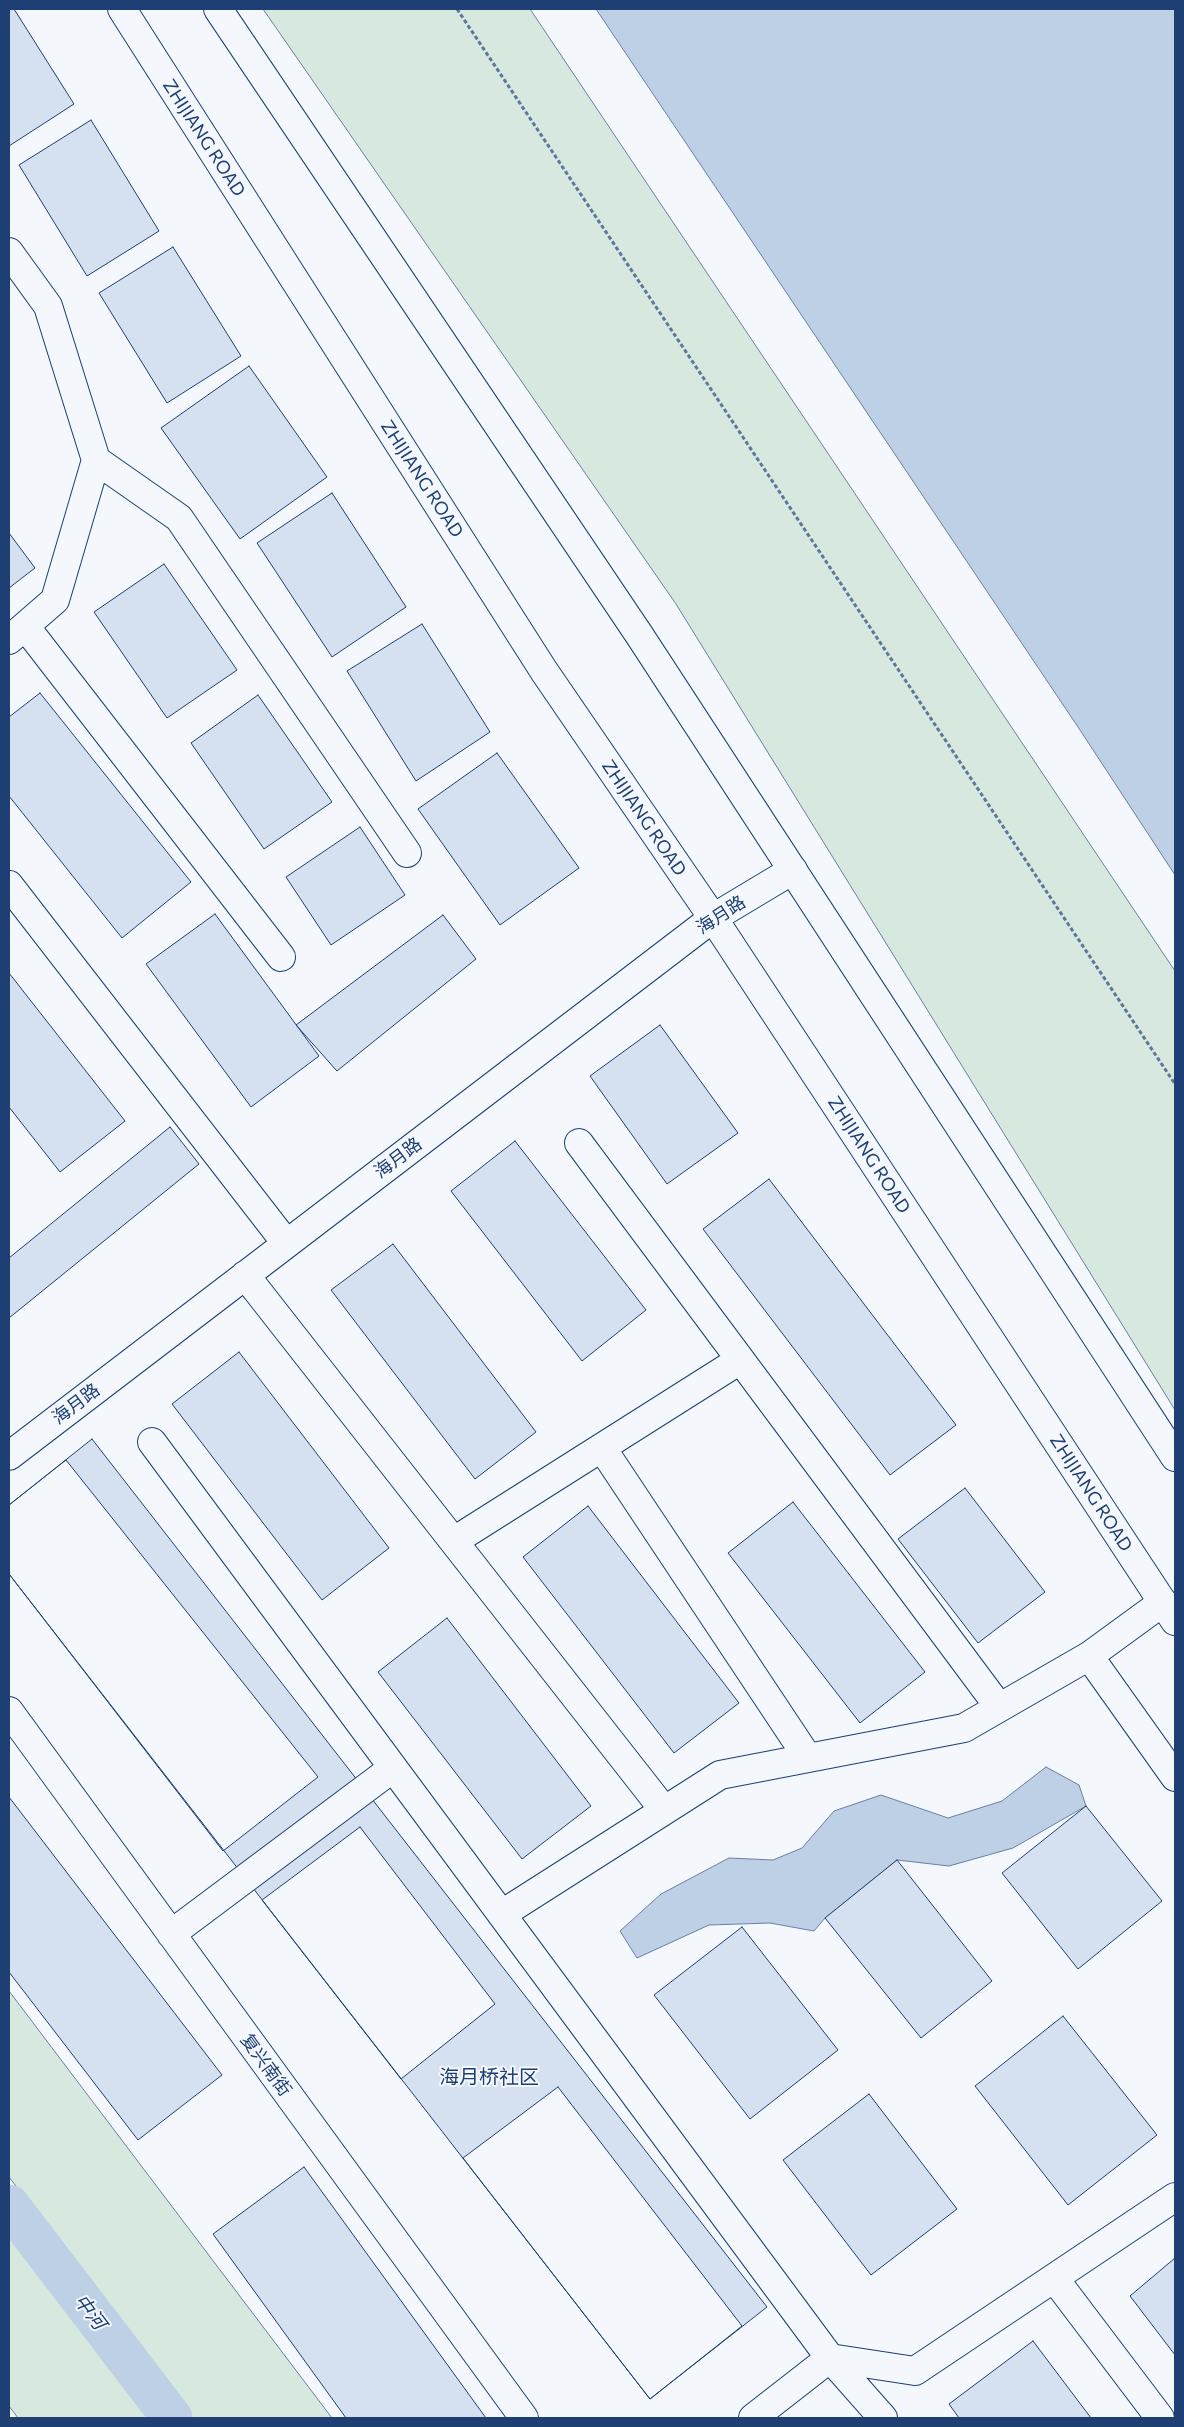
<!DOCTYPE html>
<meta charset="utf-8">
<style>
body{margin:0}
#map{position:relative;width:1184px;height:2427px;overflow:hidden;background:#f4f7fb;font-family:Commissioner,sans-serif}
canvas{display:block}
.frame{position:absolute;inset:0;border:10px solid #1d3f73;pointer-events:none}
</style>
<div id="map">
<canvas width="1184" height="2427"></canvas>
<div class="frame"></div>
</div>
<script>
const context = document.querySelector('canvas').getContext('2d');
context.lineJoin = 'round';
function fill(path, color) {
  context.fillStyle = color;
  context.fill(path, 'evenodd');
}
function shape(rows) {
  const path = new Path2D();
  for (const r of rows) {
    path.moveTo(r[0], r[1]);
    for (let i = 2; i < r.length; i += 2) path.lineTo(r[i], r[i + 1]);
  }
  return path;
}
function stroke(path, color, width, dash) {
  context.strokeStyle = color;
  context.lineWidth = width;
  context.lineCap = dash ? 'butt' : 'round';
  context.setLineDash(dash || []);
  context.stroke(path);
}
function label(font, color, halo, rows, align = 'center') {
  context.font = font + ' Commissioner,"Noto Sans SC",sans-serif';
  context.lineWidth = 4;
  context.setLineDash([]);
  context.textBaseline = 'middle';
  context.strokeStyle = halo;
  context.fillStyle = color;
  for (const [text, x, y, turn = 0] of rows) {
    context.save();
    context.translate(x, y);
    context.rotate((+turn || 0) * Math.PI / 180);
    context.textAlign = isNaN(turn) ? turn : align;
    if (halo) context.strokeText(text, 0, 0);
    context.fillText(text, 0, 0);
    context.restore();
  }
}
const green = shape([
 [263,9,530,9,1175,971,1175,1410,676,604,263,9],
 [9,1991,332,2418,192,2418,9,2177,9,1991],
 [9,2232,150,2418,18,2418,9,2406,9,2232]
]);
fill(green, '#d7e8df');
stroke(green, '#687fa3', 1);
const water = shape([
 [596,9,1175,9,1175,875,1080,730,596,9],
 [1046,1767,1079,1785,1086,1806,1013,1848,949,1866,897,1860,825,1918,814,1931,770,1923,709,1925,637,1958,620,1931,661,1894,729,1858,773,1860,802,1848,834,1811,881,1795,948,1818,1002,1801,1046,1767]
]);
fill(water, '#bed0e5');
stroke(water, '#687fa3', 1);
stroke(shape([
 [9,2205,172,2418]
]), '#bed0e5', 41);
const building = shape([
 [9,9,14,9,74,104,9,146,9,9],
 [91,120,159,231,87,276,19,165,91,120],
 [173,247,241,356,167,403,99,293,173,247],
 [249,366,327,477,240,539,161,428,249,366],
 [332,493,406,607,332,657,257,543,332,493],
 [9,533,35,568,9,588,9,533],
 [164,564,237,670,167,718,94,612,164,564],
 [422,624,490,732,416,781,347,671,422,624],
 [40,693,191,882,122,938,9,796,9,717,40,693],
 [258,695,332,802,264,849,191,743,258,695],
 [497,753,579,868,500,925,418,809,497,753],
 [360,827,405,895,331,945,286,877,360,827],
 [215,914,319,1056,251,1107,146,964,215,914],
 [443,915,476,959,337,1071,296,1025,443,915],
 [9,973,125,1121,60,1172,9,1107,9,973],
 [660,1025,738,1133,667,1184,590,1076,660,1025],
 [170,1127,199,1164,9,1318,9,1258,170,1127],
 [515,1141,646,1310,582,1361,451,1191,515,1141],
 [769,1179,956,1425,890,1475,703,1229,769,1179],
 [393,1244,536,1432,475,1479,331,1290,393,1244],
 [239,1352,389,1548,322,1600,172,1404,239,1352],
 [92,1439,767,2307,650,2399,9,1574,9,1505,92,1439],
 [66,1460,318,1777,223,1851,9,1574,9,1505,66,1460],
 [965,1488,1045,1592,978,1643,898,1539,965,1488],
 [793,1502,925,1672,860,1723,728,1553,793,1502],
 [588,1506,739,1703,674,1753,523,1557,588,1506],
 [447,1618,591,1806,522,1859,378,1672,447,1618],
 [9,1797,222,2075,138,2140,9,1972,9,1797],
 [1086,1806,1162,1901,1078,1969,1002,1873,1086,1806],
 [360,1827,495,2004,401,2079,262,1900,360,1827],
 [897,1860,992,1981,921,2038,825,1918,897,1860],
 [742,1927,838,2050,750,2119,654,1995,742,1927],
 [1063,2016,1157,2135,1068,2205,975,2086,1063,2016],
 [558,2087,742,2326,650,2399,463,2158,558,2087],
 [869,2094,957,2209,871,2275,783,2160,869,2094],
 [304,2167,486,2418,346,2418,213,2234,304,2167],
 [1175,2258,1175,2355,1130,2296,1175,2258],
 [1033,2341,1091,2418,959,2418,949,2404,1033,2341]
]);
fill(building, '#d5e0f0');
stroke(building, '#1d3f73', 1);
const minor = shape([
 [9,252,48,306,96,460,55,600,9,640],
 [96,460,179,518,407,853],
 [25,626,281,957],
 [9,885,286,1243],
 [579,1143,999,1707],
 [245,1275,664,1810],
 [152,1442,830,2358,883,2418],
 [602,1448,808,1758],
 [9,1456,713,918,793,870],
 [454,1541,740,1360],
 [1089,1656,1175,1777],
 [9,1711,524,2418],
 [502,1914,720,1775,964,1728,1089,1656,1163,1602],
 [171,1934,393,1768],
 [1054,2278,1160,2418],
 [753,2418,830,2358,915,2371,1175,2197]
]);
const major = shape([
 [122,9,544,671,713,918,1175,1621],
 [218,9,640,636,1175,1457]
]);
stroke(minor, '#1d3f73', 30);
stroke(major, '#1d3f73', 30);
stroke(shape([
 [457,9,1175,1084]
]), '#5e769c', 3, [4, 2.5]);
stroke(minor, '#f4f7fb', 28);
stroke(major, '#f4f7fb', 28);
label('18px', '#1d3f73', '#f4f7fb', [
 ["ZHIJIANG ROAD",204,138,57],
 ["ZHIJIANG ROAD",422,479,57],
 ["ZHIJIANG ROAD",644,818,56],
 ["海月路",721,915,-33],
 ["ZHIJIANG ROAD",869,1155,57],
 ["海月路",398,1158,-37],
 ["海月路",76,1404,-37],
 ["ZHIJIANG ROAD",1091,1493,57],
 ["复兴南街",266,2065,54]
]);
label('italic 19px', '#1d3f73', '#f4f7fb', [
 ["中河",90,2312,53]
]);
label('20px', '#1d3f73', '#f4f7fb', [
 ["海月桥社区",489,2077]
]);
</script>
